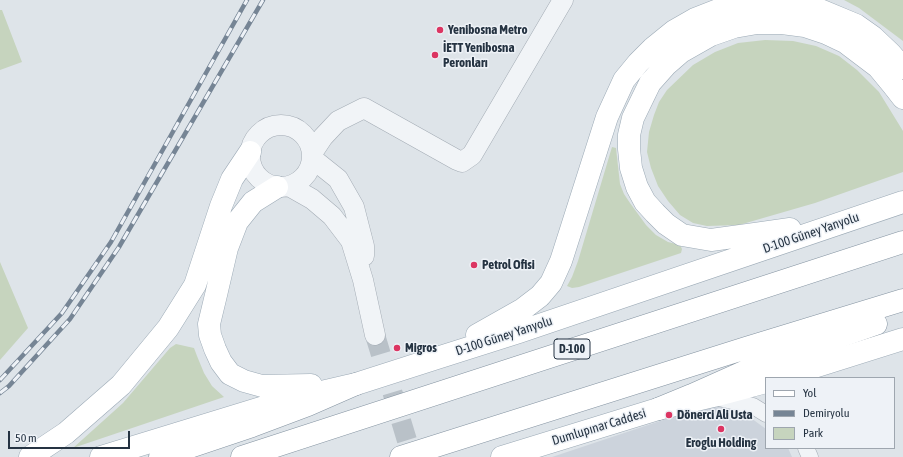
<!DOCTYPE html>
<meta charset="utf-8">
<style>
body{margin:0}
#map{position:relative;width:903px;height:457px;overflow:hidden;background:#dee4e9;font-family:"Asap Condensed",sans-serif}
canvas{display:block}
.legend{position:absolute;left:765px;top:377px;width:130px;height:72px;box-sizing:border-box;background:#eef2f7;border:1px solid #9ea6af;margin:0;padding:5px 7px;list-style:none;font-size:12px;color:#253342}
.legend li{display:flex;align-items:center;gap:8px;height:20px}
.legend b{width:20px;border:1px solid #9ea6af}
.scale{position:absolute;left:8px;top:431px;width:122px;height:18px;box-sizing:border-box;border:2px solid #253342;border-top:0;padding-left:5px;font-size:12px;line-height:14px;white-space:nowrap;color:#253342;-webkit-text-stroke:3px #eef2f7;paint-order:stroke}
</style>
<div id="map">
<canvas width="903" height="457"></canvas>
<ul class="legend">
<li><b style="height:5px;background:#fff"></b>Yol</li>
<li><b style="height:5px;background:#768595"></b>Demiryolu</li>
<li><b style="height:11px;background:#c6d4be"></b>Park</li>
</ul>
<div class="scale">50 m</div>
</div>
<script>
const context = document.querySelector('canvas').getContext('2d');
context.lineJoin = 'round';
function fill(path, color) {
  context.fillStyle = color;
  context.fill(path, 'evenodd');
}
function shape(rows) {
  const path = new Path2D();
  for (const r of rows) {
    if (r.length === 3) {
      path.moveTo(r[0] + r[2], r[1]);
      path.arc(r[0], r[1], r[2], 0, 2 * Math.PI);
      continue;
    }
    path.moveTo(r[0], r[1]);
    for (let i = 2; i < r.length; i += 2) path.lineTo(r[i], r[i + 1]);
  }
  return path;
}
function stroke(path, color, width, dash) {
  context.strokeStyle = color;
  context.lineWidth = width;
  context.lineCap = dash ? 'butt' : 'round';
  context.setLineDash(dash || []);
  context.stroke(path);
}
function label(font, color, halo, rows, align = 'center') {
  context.font = font + ' "Asap Condensed",sans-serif';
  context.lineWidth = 3;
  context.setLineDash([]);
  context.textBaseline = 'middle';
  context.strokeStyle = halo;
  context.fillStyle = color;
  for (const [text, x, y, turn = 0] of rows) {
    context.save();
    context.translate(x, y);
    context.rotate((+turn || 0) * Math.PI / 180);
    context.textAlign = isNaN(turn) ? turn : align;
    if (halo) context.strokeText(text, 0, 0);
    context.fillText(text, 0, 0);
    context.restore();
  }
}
fill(shape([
 [714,403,744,413,766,429,766,448,788,448,792,457,552,457]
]), '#ccd3dc');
fill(shape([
 [844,0,903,0,903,41,859,8],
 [0,10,2,10,22,62,0,70],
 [765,40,793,41,816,46,839,56,857,70,879,92,903,131,903,172,815,203,739,225,707,226,693,223,680,215,668,201,658,186,651,168,647,152,649,132,654,115,659,102,667,90,693,65,715,52,738,43],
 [612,147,616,148,620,184,624,194,630,203,646,225,656,235,668,242,680,245,682,249,681,253,579,287,572,288,567,286,572,277,578,261],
 [0,262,28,328,0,360],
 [176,344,194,348,197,356,204,373,212,386,224,397,73,448,123,403,170,348]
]), '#c6d4be');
stroke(shape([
 [375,335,412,457]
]), '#b9c1c8', 20, [20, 10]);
const minor = shape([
 [715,397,753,406,766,414],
 [806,448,810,457]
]);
const tertiary = shape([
 [281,156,31],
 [313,152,323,137,338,121,364,108,457,160,462,162,472,155,563,0],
 [313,159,338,179,354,207,364,246,364,256],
 [289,186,312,199,332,216,351,241,363,280,375,335]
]);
const primary = shape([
 [277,187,253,202,237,222,227,248,216,295,209,324,210,335,215,349,221,362,230,374,244,381,262,386,311,385],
 [790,229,755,234,711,240,682,235,666,224,655,213,645,202,637,187,631,168,629,149,629,135,633,118,650,83,666,65,681,52,711,35,734,27,757,23,782,23,805,26,826,33,845,42,878,67,892,84,903,98],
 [477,335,523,309,540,296,551,283,561,261,607,117,624,80,638,63,653,48,674,31,695,19,718,10,737,5,757,2,779,2,801,4,820,10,856,25,873,37,890,53,903,68],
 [779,378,903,339],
 [30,457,66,433,121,385,168,328,195,285,221,206,232,179,250,152],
 [101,457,287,400,356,384,437,358,519,332,903,202],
 [502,457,658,409,713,396,766,382]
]);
const trunk = shape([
 [658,409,692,395,757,366,876,324],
 [160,457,252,426,308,405,356,384],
 [242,457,903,242],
 [401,457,746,348,903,300]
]);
stroke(minor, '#a3abb4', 17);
stroke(tertiary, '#a3abb4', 21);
stroke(primary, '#9caab6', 23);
stroke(trunk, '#8493a1', 23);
stroke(minor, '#f1f4f7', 16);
stroke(tertiary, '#f1f4f7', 20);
stroke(primary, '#fff', 22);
stroke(trunk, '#fff', 22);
const rail = shape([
 [0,380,62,313,111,242,247,0],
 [0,393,9,386,70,319,119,247,263,0]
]);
stroke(rail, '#768595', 4.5);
stroke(rail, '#eef2f7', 3, [9]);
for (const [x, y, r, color] of [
 [440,30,4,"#dc3562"],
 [435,55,4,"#dc3562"],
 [474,265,4,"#dc3562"],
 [397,348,4,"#dc3562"],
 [669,415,4,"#dc3562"],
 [721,429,4,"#dc3562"]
]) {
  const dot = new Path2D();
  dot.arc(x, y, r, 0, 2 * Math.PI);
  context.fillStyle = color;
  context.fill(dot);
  stroke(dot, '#eef2f7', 1.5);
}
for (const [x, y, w] of [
 [572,349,36]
]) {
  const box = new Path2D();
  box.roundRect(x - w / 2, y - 10, w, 20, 3);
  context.fillStyle = '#eef2f7';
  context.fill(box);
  stroke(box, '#253342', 1);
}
label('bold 12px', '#253342', null, [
 ["D-100",572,349]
]);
label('bold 13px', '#253342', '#eef2f7', [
 ["Yenibosna Metro",448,30],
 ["İETT Yenibosna",443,48],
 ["Peronları",443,63],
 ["Petrol Ofisi",482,265],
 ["Migros",405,348],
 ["Dönerci Ali Usta",677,415],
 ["Eroglu Holding",721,443,"center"]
], 'left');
label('13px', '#253342', '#eef2f7', [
 ["D-100 Güney Yanyolu",811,233,-19],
 ["D-100 Güney Yanyolu",504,336,-18],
 ["Dumlupınar Caddesi",599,427,-17]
]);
</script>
